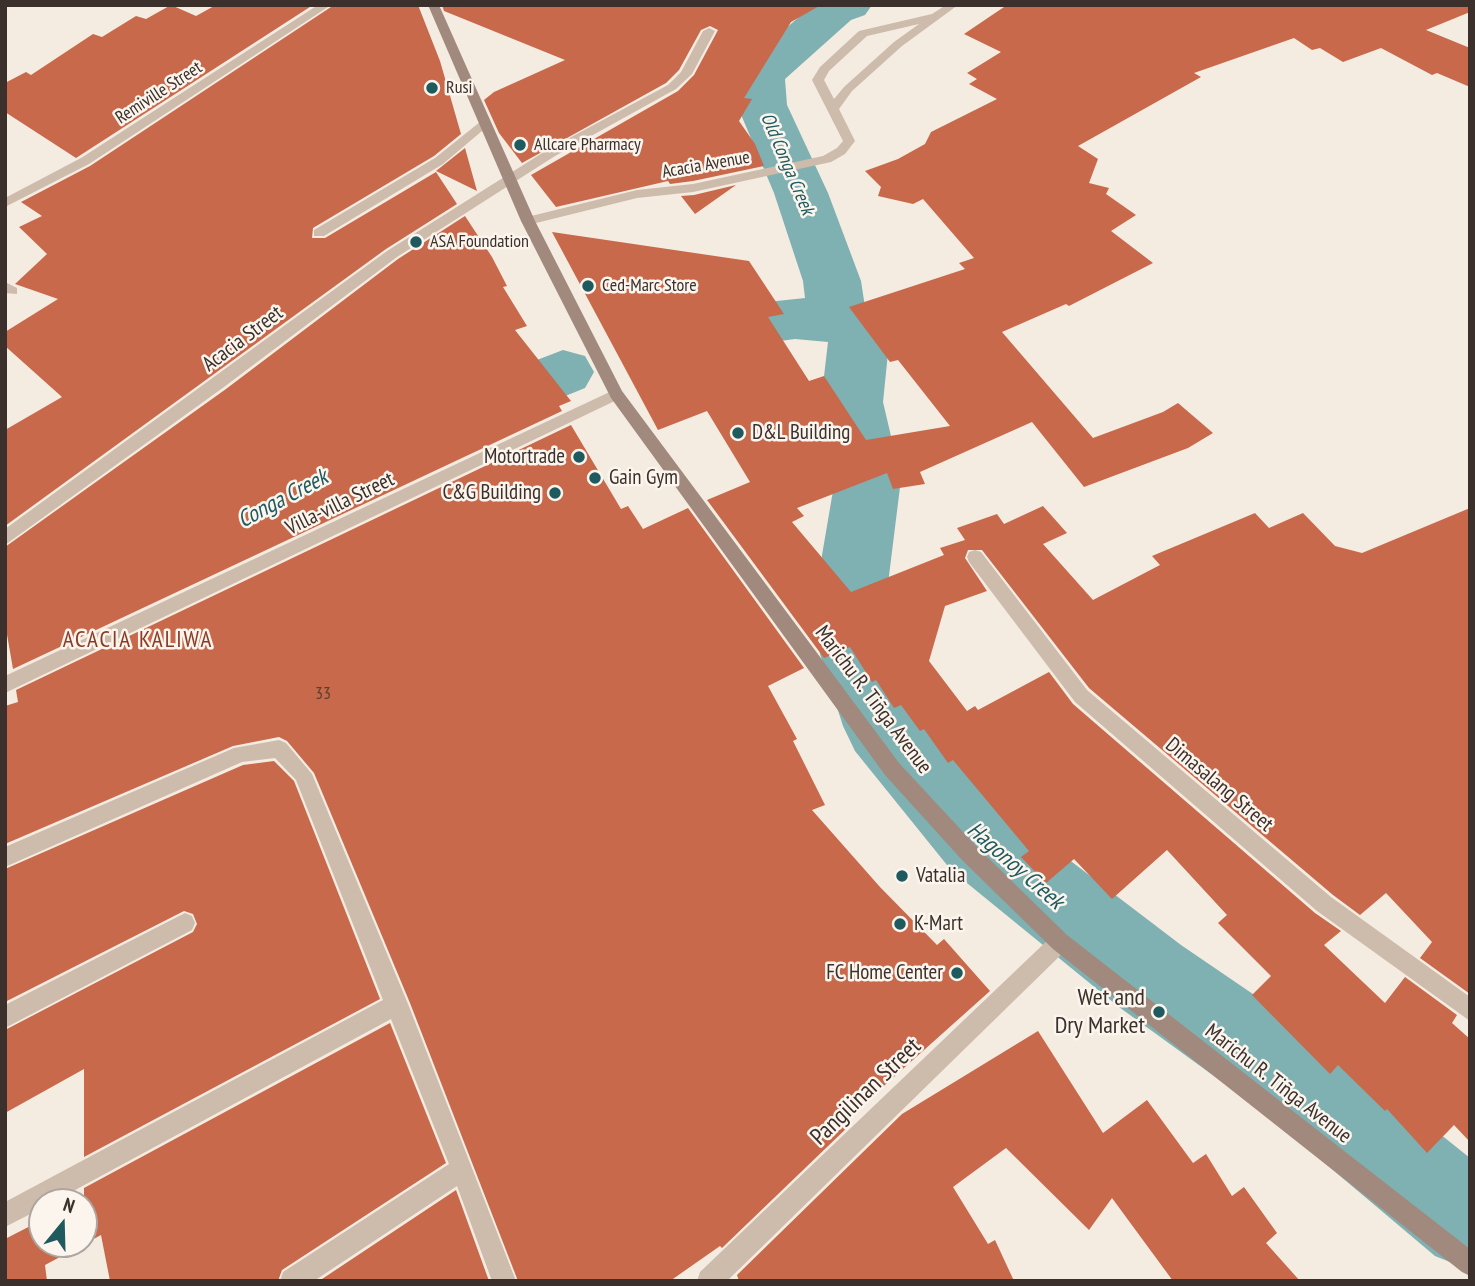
<!DOCTYPE html>
<meta charset="utf-8">
<style>
body{margin:0}
#map{position:relative;width:1475px;height:1286px;overflow:hidden;background:#f4ebe1;font-family:"PT Sans Narrow",sans-serif}
canvas{display:block}
.frame{position:absolute;inset:0;border:7px solid #3b302b;pointer-events:none}
.north{position:absolute;left:28px;top:1188px;width:70px;height:70px;box-sizing:border-box;background:#fbf5ee;border:2px solid #aea6a0;border-radius:50%;rotate:19deg;font-size:19px;font-weight:700;line-height:28px;text-align:center;color:#3b302b}
.north::after{content:'';display:block;margin:auto;width:24px;height:32px;background:#1f5a5e;clip-path:polygon(50% 0,100% 100%,50% 72%,0 100%)}
</style>
<div id="map">
<canvas width="1475" height="1286"></canvas>
<div class="frame"></div>
<div class="north">N</div>
</div>
<script>
const context = document.querySelector('canvas').getContext('2d');
context.lineJoin = 'round';
function shape(rows) {
  const path = new Path2D();
  for (const r of rows) {
    path.moveTo(r[0], r[1]);
    for (let i = 2; i < r.length; i += 2) path.lineTo(r[i], r[i + 1]);
  }
  return path;
}
function fill(path, color) {
  context.fillStyle = color;
  context.fill(path, 'evenodd');
}
function stroke(path, color, width, dash) {
  context.strokeStyle = color;
  context.lineWidth = width;
  context.lineCap = dash ? 'butt' : 'round';
  context.setLineDash(dash || []);
  context.stroke(path);
}
function label(font, color, halo, rows, align = 'center') {
  context.font = font + ' "PT Sans Narrow",sans-serif';
  context.lineWidth = 5;
  context.setLineDash([]);
  context.textBaseline = 'middle';
  context.strokeStyle = halo;
  context.fillStyle = color;
  for (const [text, x, y, turn = 0] of rows) {
    context.save();
    context.translate(x, y);
    context.rotate((+turn || 0) * Math.PI / 180);
    context.textAlign = isNaN(turn) ? turn : align;
    if (halo) context.strokeText(text, 0, 0);
    context.fillText(text, 0, 0);
    context.restore();
  }
}
fill(shape([
 [813,5,872,5,865,15,851,20,785,79,787,105,828,193,861,281,865,307,869,308,889,343,883,402,901,479,885,608,894,654,913,705,1009,814,1181,945,1335,1050,1470,1158,1470,1270,1435,1256,1269,1116,1119,1007,951,870,855,751,843,726,820,654,813,608,835,479,821,402,828,342,795,339,711,350,670,360,649,354,640,339,649,324,670,318,711,308,805,298,803,281,774,193,737,105,736,75,743,65,813,5],
 [563,350,585,356,594,372,585,388,460,439,438,432,428,415,438,398,563,350]
]), '#7fb0b2');
fill(shape([
 [171,5,196,16,216,5,313,5,76,158,5,112,5,83,26,72,31,75,93,34,102,37,136,16,146,19],
 [334,5,418,5,440,61,461,134,434,156,313,228,312,238,325,238,436,172,457,204,386,249,5,526,5,430,62,397,5,346,5,332,58,299,15,284,47,254,19,227,42,216,21,202,90,166],
 [442,5,821,5,791,22,744,98,752,99,739,121,755,144,764,166,693,181,670,184,668,181,556,207,531,175,678,91,694,75,718,30,710,26,701,30,679,70,666,83,522,163,499,133,484,100,494,92,565,60,444,11],
 [1007,5,1470,5,1470,12,1426,30,1470,48,1470,87,1437,73,1432,75,1381,48,1343,62,1320,48,1312,50,1294,38,1194,73,1201,77,1078,146,1098,159,1089,183,1109,188,1106,194,1136,215,1111,231,1153,263,1069,306,1066,304,1002,332,1093,438,1163,412,1178,403,1213,433,1188,448,1084,487,1032,422,920,472,925,484,893,489,887,473,797,508,804,516,792,522,851,592,944,555,940,548,965,540,957,528,997,514,1004,524,1043,506,1067,533,1043,544,1093,600,1160,565,1152,556,1255,513,1269,528,1303,513,1335,546,1362,553,1470,508,1470,994,1420,958,1432,942,1386,893,1360,915,1333,895,1089,688,982,550,968,550,965,558,987,591,945,606,929,661,967,711,975,706,978,710,1049,672,1073,704,1315,913,1341,931,1324,945,1385,1003,1405,977,1457,1015,1452,1023,1470,1039,1470,1142,1454,1125,1427,1153,1387,1109,1385,1111,1338,1065,1330,1074,1252,995,1271,976,1218,923,1227,915,1167,850,1112,899,1074,859,1046,883,1021,857,1029,851,953,760,948,763,924,729,920,731,901,705,894,708,876,680,872,682,850,647,824,658,707,500,750,482,707,411,658,430,552,232,749,261,784,314,768,317,809,381,824,376,866,440,950,426,898,360,890,362,849,307,965,269,959,263,974,258,923,199,913,204,878,196,881,187,865,171,898,159,925,144,931,132,997,99,969,84,977,79,967,73,1001,52,964,34],
 [465,148,477,191,436,171],
 [736,185,695,214,681,196,694,195],
 [465,216,492,257,507,286,503,287,527,326,515,330,571,401,559,406,562,411,13,669,5,623,5,547,226,389,398,259],
 [571,425,621,509,628,506,643,529,688,508,804,668,768,686,797,739,793,741,825,805,812,810,880,887,937,945,944,939,990,991,848,1118,852,1123,722,1248,720,1246,670,1281,518,1281,410,1003,314,773,287,741,279,737,233,746,5,844,5,706,18,702,16,690],
 [274,761,294,781,380,999,84,1157,84,1069,5,1113,5,1030,193,932,197,924,193,914,184,911,5,1002,5,869,243,765],
 [390,1023,446,1163,282,1270,278,1281,110,1281,101,1235,45,1265,47,1281,5,1281,5,1239,42,1220,42,1244,84,1244,84,1202,79,1202,84,1200,84,1188],
 [1038,1031,1103,1133,1147,1100,1193,1163,1206,1154,1232,1196,1244,1187,1277,1233,1266,1243,1300,1281,1173,1281,1112,1198,1089,1230,1006,1148,953,1187,988,1244,995,1240,1014,1281,739,1281,737,1275,902,1114],
 [456,1190,489,1281,319,1281]
]), '#c8694b');
fill(shape([
 [485,118,489,119,489,125,443,164,324,236,314,236,314,230,435,158,485,118]
]), '#cdbbac');
fill(shape([
 [318,5,331,5,89,164,5,207,5,198,81,158,318,5],
 [709,28,715,31,692,74,676,89,555,156,397,257,224,387,5,545,5,529,387,251,547,150,668,85,681,72,703,31,709,28],
 [5,282,17,288,17,294,5,293,5,282],
 [616,389,623,394,621,398,5,693,5,676,616,389],
 [975,550,981,552,1087,690,1331,897,1470,997,1470,1021,1317,911,1075,702,969,562,967,557,969,552,975,550],
 [279,740,286,743,312,774,408,1004,516,1281,492,1281,457,1186,314,1281,280,1281,283,1272,449,1164,391,1019,53,1202,42,1202,42,1208,5,1227,5,1202,383,1000,296,780,275,758,242,762,5,867,5,847,234,748,279,740],
 [185,913,192,916,195,923,192,930,5,1028,5,1005,185,913],
 [1060,932,1067,935,1070,942,1067,949,727,1281,697,1281,700,1272,1053,935,1060,932]
]), '#cdbbac');
fill(shape([
 [946,5,958,5,902,46,852,91,839,109,855,141,845,154,831,162,693,192,637,198,528,225,521,221,523,218,637,190,693,184,823,156,837,148,843,141,812,80,820,67,859,31,932,14,946,5],
 [919,24,894,42,844,87,834,99,824,80,829,71,867,36,919,24]
]), '#cdbbac');
fill(shape([
 [428,5,439,5,535,221,622,391,899,763,976,846,1067,935,1470,1249,1470,1276,1462,1272,1053,949,962,860,885,775,611,398,521,221,428,5]
]), '#a18a7d');
for (const [x, y, r, color] of [
 [432,88,7,"#1f5a5e"],
 [520,145,7,"#1f5a5e"],
 [416,242,7,"#1f5a5e"],
 [588,286,7,"#1f5a5e"],
 [738,433,7,"#1f5a5e"],
 [579,457,7,"#1f5a5e"],
 [595,478,7,"#1f5a5e"],
 [555,493,7,"#1f5a5e"],
 [902,876,7,"#1f5a5e"],
 [900,924,7,"#1f5a5e"],
 [957,973,7,"#1f5a5e"],
 [1159,1012,7,"#1f5a5e"]
]) {
  const dot = new Path2D();
  dot.arc(x, y, r, 0, 2 * Math.PI);
  context.fillStyle = color;
  context.fill(dot);
  stroke(dot, '#fbf5ee', 2.5);
}
label('18px', '#3b302b', '#fbf5ee', [
 ["Rusi",446,88],
 ["Allcare Pharmacy",534,145],
 ["ASA Foundation",430,242],
 ["Ced-Marc Store",602,286]
], 'left');
label('18px', '#3b302b', '#fbf5ee', [
 ["Remiville Street",159,93,-33],
 ["Acacia Avenue",706,165,-10]
]);
label('18px', '#5e3e33', null, [
 ["33",323,694]
]);
label('italic 19px', '#1f5a5e', '#fbf5ee', [
 ["Old Conga Creek",787,164,67]
]);
label('21px', '#3b302b', '#fbf5ee', [
 ["Acacia Street",243,339,-37],
 ["Villa-villa Street",340,504,-26],
 ["Marichu R. Tiñga Avenue",873,700,53],
 ["Dimasalang Street",1219,785,40],
 ["Marichu R. Tiñga Avenue",1278,1084,38]
]);
label('21px', '#3b302b', '#fbf5ee', [
 ["D&L Building",752,433],
 ["Motortrade",565,457,"right"],
 ["Gain Gym",609,478],
 ["C&G Building",541,493,"right"],
 ["Vatalia",916,876],
 ["K-Mart",914,924],
 ["FC Home Center",943,973,"right"]
], 'left');
label('italic 23px', '#1f5a5e', '#fbf5ee', [
 ["Conga Creek",283,499,-28],
 ["Hagonoy Creek",1015,866,41]
]);
context.letterSpacing = '2px';
label('23px', '#8c3b22', '#fbf5ee', [
 ["ACACIA KALIWA",138,640]
]);
context.letterSpacing = '0px';
label('24px', '#3b302b', '#fbf5ee', [
 ["Wet and",1145,998],
 ["Dry Market",1145,1026]
], 'right');
label('24px', '#3b302b', '#fbf5ee', [
 ["Pangilinan Street",866,1092,-44]
]);
</script>
